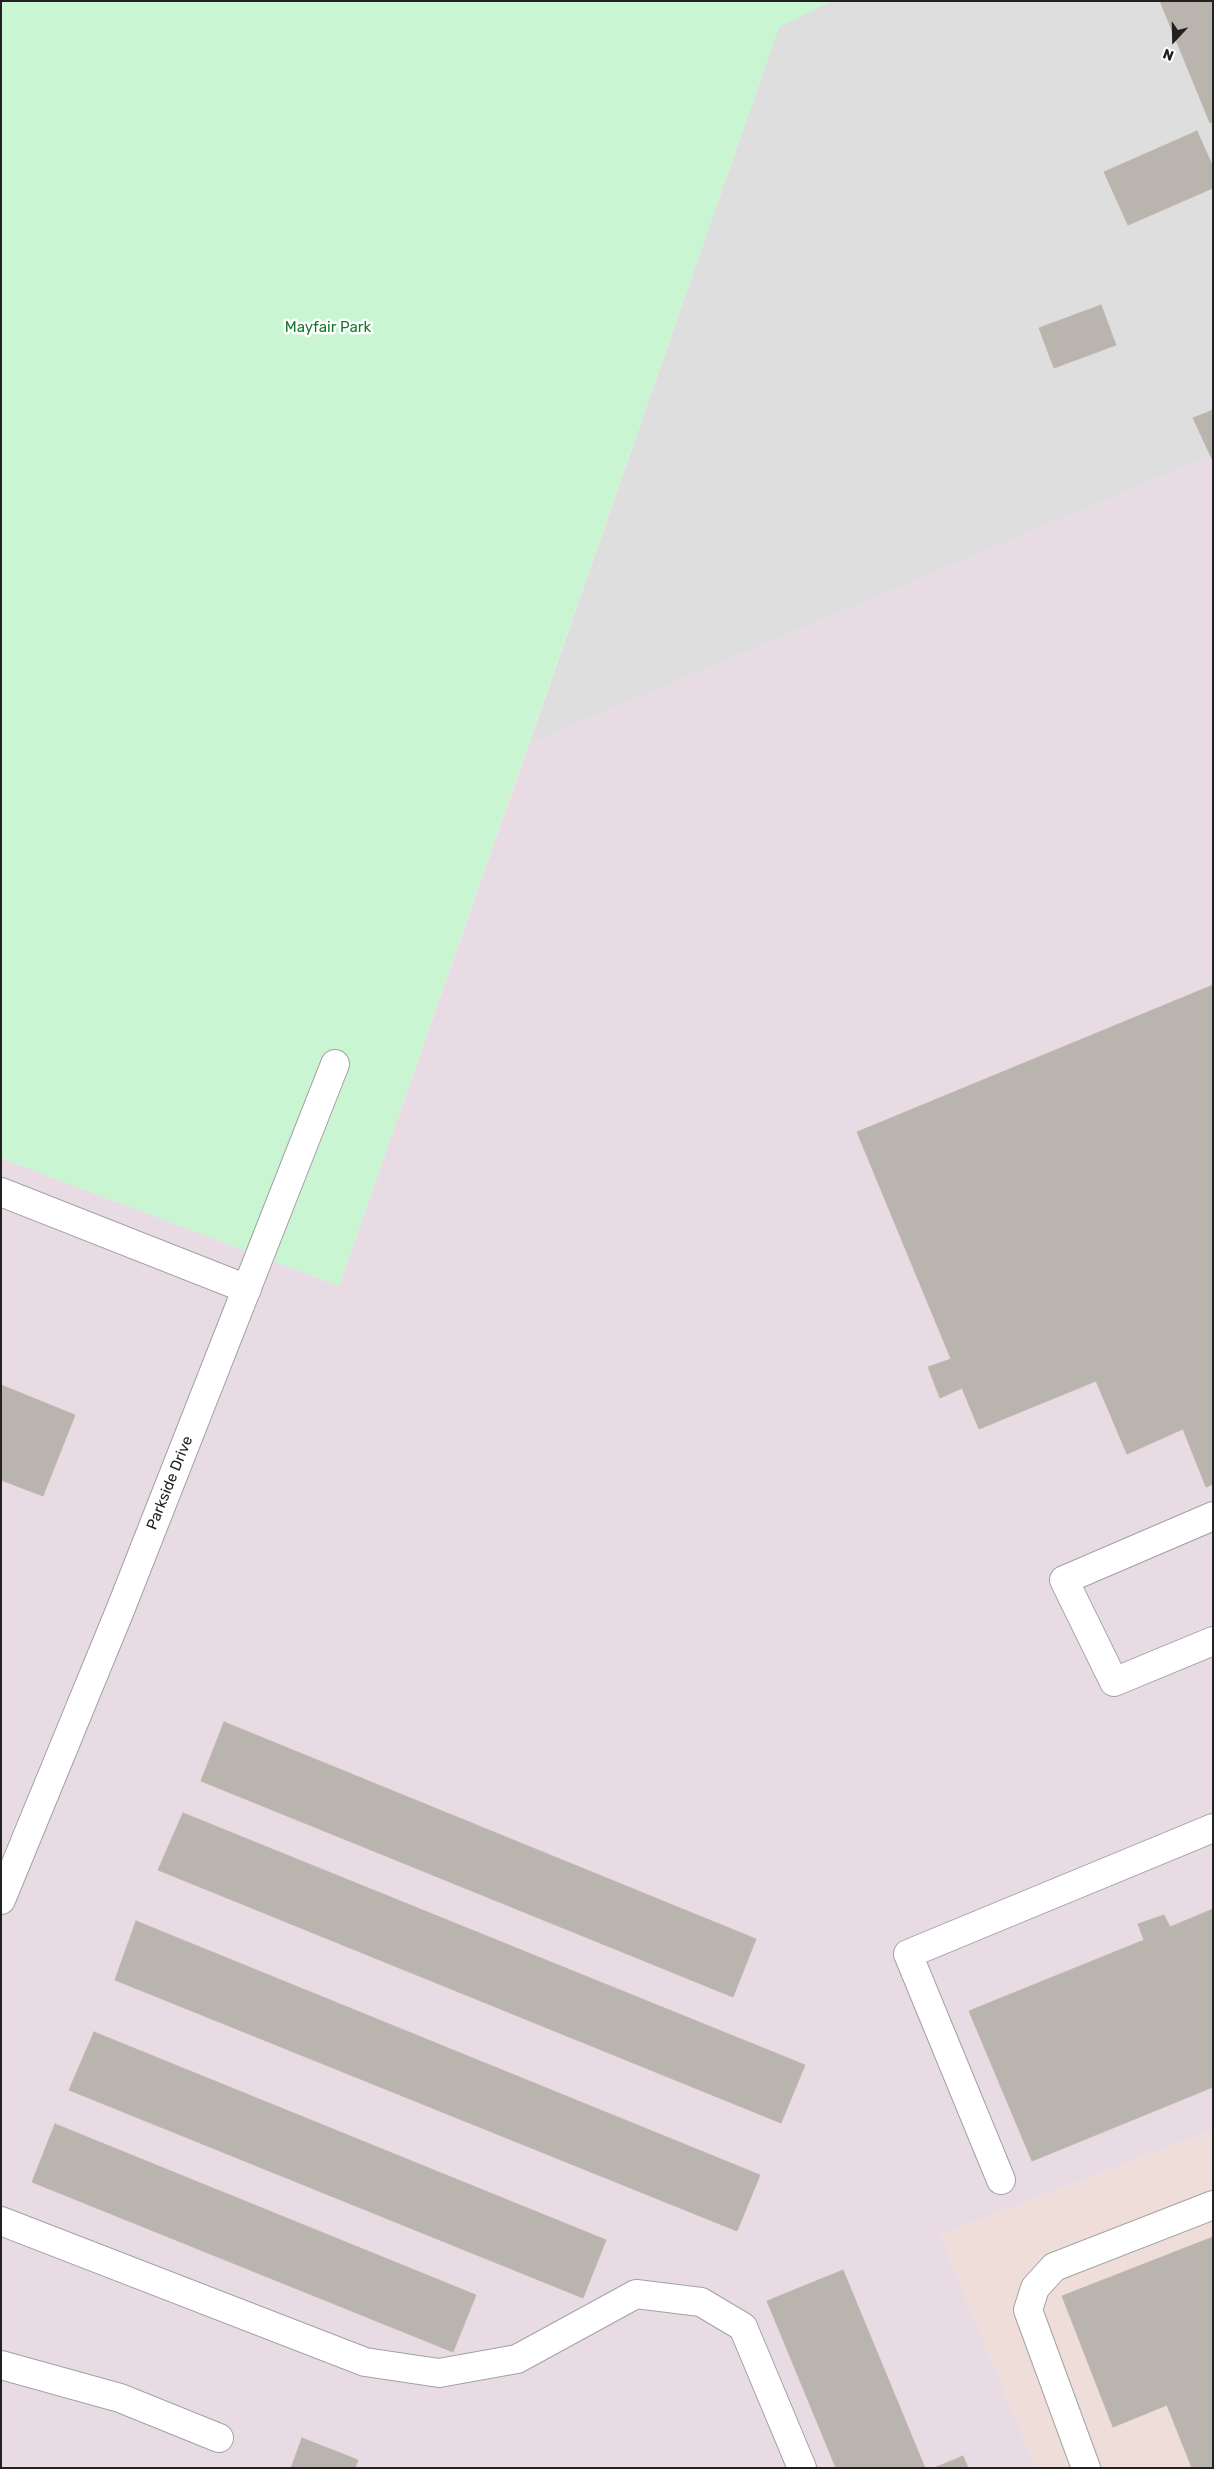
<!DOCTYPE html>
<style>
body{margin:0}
#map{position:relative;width:1214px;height:2469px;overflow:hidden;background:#f0eee8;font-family:Rubik,sans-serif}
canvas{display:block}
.frame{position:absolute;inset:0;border:2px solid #212121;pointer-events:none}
.north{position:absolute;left:1149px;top:15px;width:50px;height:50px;-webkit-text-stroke:4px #fff;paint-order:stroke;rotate:201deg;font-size:14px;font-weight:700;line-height:20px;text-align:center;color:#212121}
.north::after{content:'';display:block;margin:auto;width:18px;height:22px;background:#212121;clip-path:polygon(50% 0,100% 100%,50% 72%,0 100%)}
</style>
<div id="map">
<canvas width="1214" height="2469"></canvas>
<div class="frame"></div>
<div class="north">N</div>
</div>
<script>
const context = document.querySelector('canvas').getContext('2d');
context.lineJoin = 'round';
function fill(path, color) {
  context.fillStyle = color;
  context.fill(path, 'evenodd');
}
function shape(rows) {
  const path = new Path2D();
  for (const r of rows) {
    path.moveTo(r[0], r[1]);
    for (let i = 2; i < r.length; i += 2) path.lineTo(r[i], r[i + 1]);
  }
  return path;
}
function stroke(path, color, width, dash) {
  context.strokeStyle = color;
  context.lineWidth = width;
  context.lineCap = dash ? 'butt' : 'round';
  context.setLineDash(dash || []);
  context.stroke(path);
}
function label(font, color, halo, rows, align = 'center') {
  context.font = font + ' Rubik,sans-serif';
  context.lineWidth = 5;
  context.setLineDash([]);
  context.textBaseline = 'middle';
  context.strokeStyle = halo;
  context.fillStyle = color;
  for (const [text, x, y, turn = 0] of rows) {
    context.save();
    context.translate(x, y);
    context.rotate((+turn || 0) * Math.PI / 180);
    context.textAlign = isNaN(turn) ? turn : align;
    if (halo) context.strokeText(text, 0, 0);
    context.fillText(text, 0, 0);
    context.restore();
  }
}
fill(shape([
 [831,1,1213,1,1213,455,529,744,779,27]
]), '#dfdede');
fill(shape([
 [1213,2130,1213,2468,1036,2468,940,2235]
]), '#efddd9');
fill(shape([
 [1213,455,1213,2130,940,2235,1036,2468,1,2468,1,1158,339,1286,529,744]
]), '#e9dbe4');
fill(shape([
 [1,1,831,1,779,27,339,1286,1,1158]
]), '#caf5d3');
const building = shape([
 [1160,1,1212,1,1213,122,1210,123,1160,1],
 [1197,131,1213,167,1213,188,1128,225,1104,172,1197,131],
 [1101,305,1116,345,1054,368,1039,328,1101,305],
 [1213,410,1213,461,1193,418,1213,410],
 [1213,985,1213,1484,1206,1487,1183,1429,1127,1454,1096,1381,979,1429,962,1388,940,1398,928,1367,951,1359,857,1132,1213,985],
 [1,1385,75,1415,43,1496,1,1480,1,1385],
 [224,1722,756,1939,733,1997,201,1781,224,1722],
 [183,1813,805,2065,781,2123,158,1870,183,1813],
 [1213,1909,1213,2087,1032,2161,969,2011,1144,1940,1138,1924,1164,1915,1170,1927,1213,1909],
 [136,1921,760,2175,737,2231,115,1980,136,1921],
 [94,2032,606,2240,583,2298,69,2090,94,2032],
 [55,2124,476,2295,453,2352,32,2182,55,2124],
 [1213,2237,1213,2468,1192,2468,1167,2405,1113,2427,1062,2296,1213,2237],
 [843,2270,925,2468,836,2468,767,2301,843,2270],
 [302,2438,358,2460,355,2468,291,2468,302,2438],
 [963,2456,968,2468,934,2468,963,2456]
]);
fill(building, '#b9b4ae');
stroke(building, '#c1b7ab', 1);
const minor = shape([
 [1,1192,247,1289],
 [1213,1516,1064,1580,1114,1682,1213,1641],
 [1,1900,121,1608,335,1064],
 [1001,2180,908,1954,1213,1828],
 [1,2221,365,2362,439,2373,517,2359,636,2294,701,2302,743,2327,802,2468],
 [1,2365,120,2398,219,2438],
 [1086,2468,1028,2310,1035,2288,1054,2267,1213,2205]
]);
stroke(minor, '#a2a2a2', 30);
stroke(minor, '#fff', 28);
label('15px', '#16782a', '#fff', [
 ["Mayfair Park",328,328]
]);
label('15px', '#212121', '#fff', [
 ["Parkside Drive",170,1483,-68]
]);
</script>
